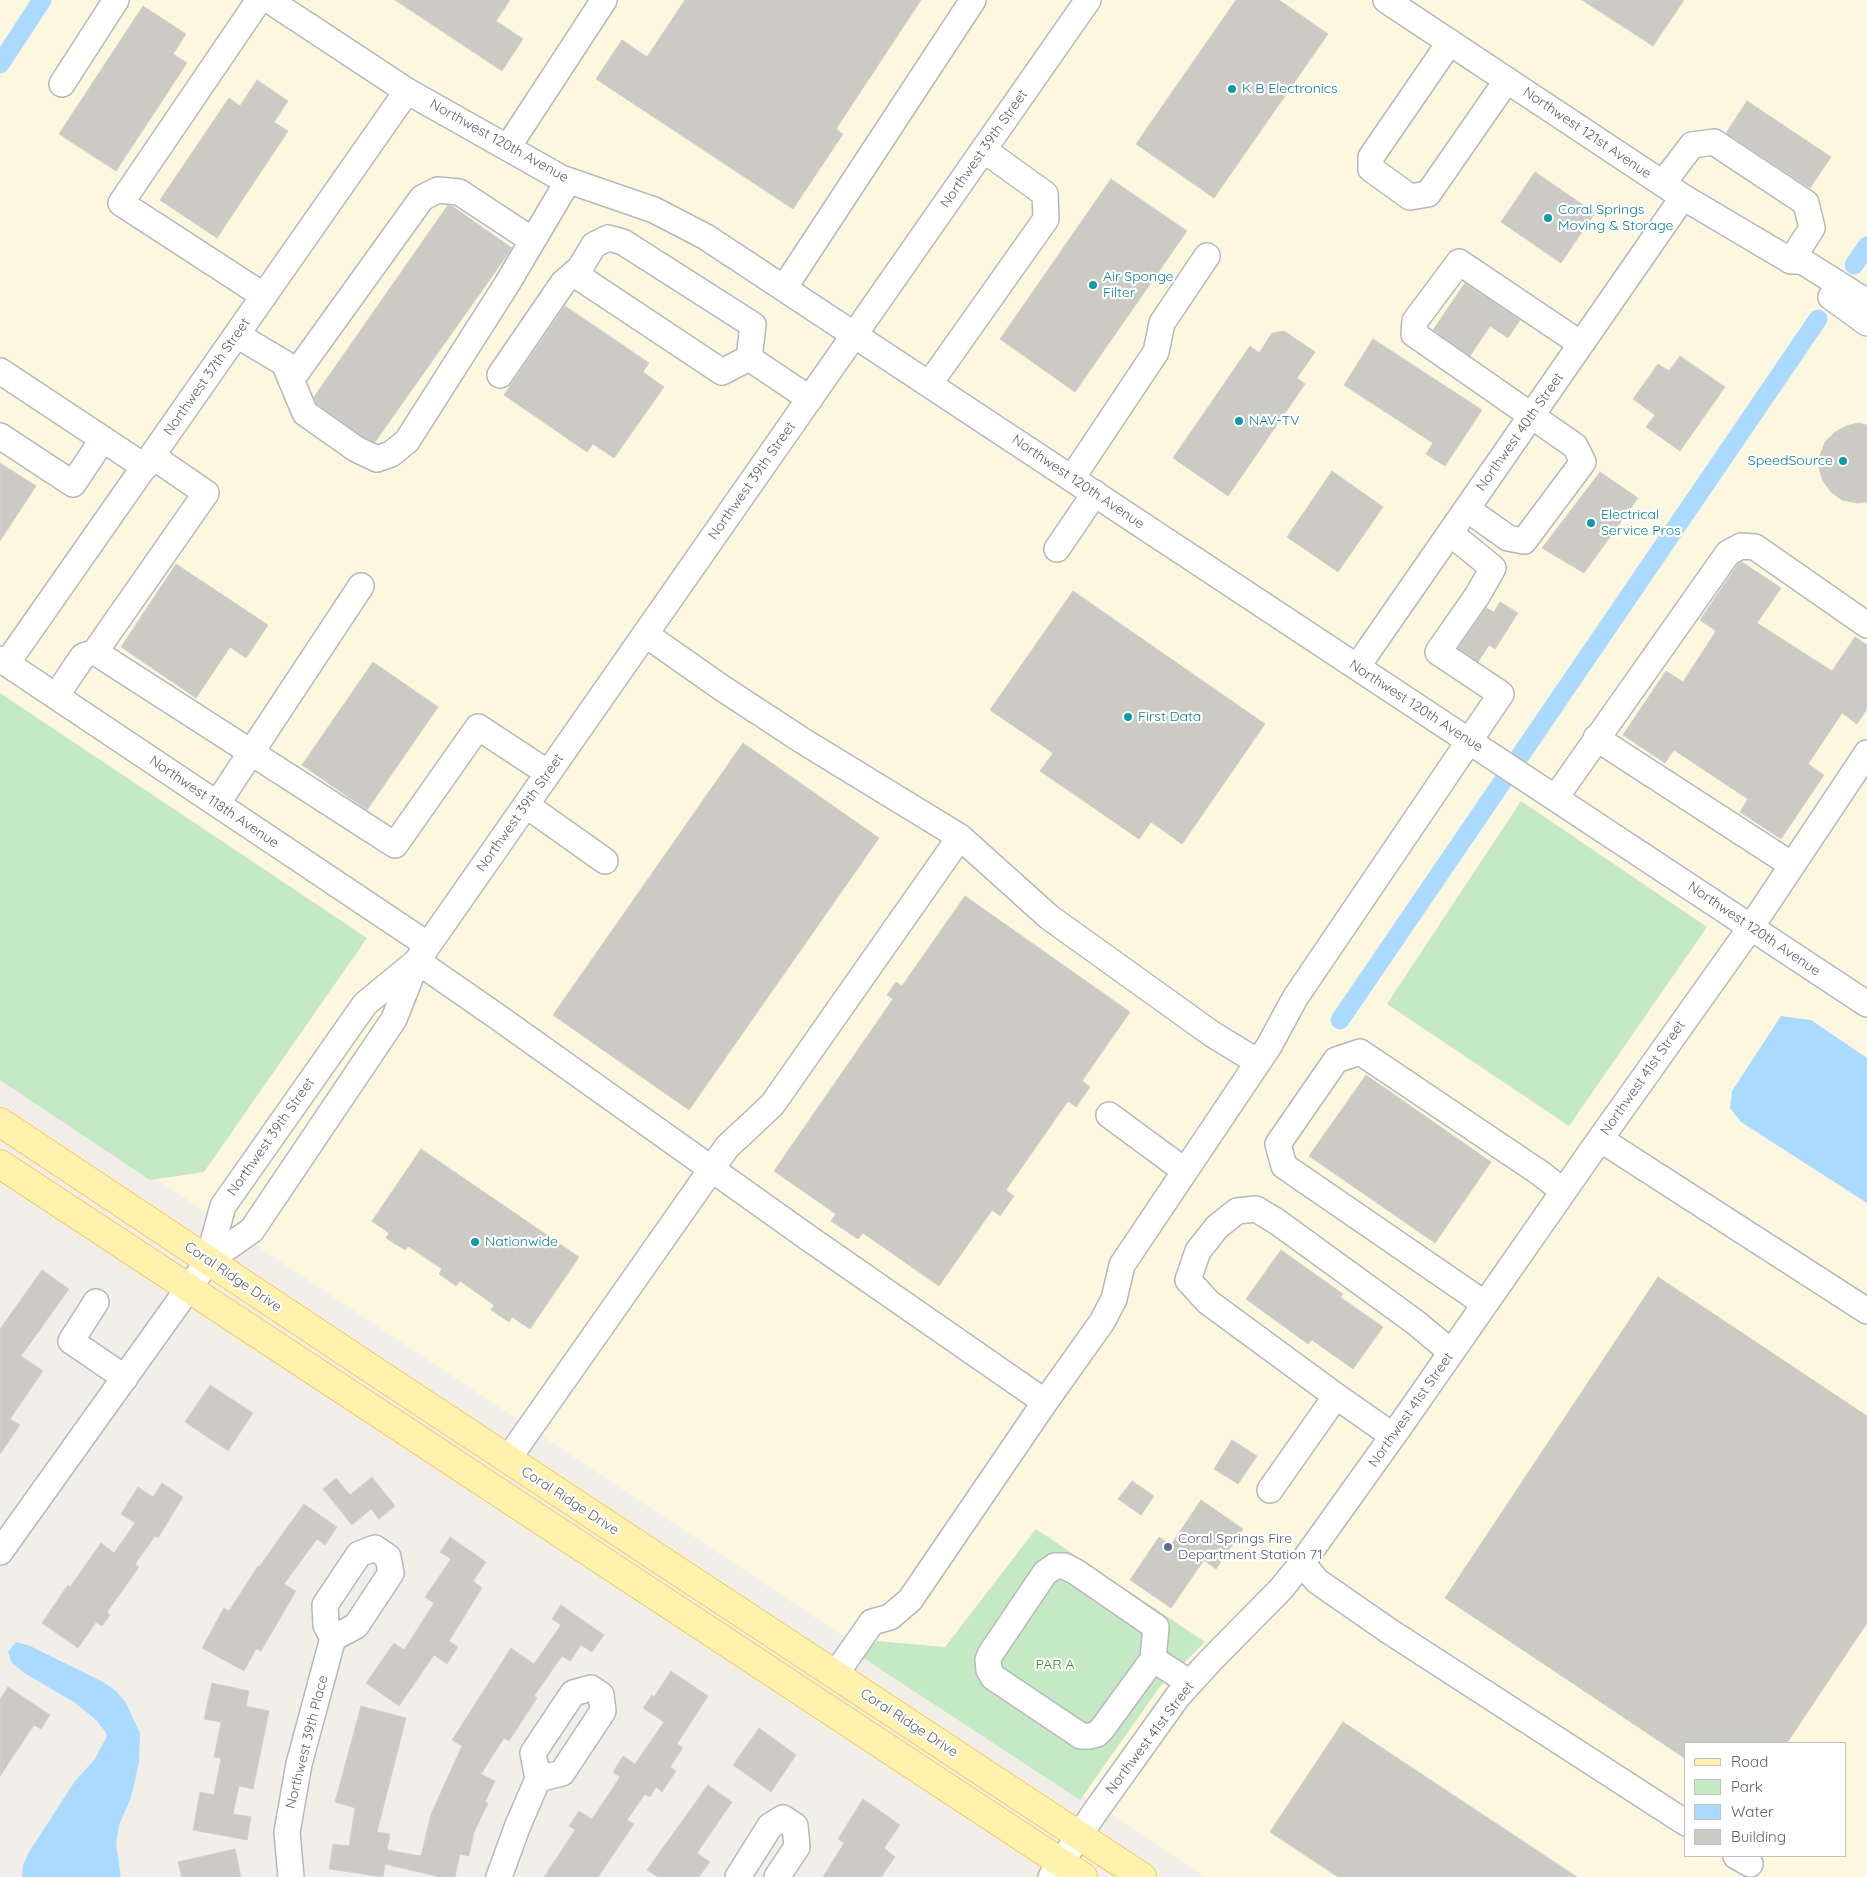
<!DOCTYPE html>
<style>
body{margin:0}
#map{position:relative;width:1867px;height:1877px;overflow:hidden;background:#f1efe8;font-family:Quicksand,sans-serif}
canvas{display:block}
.legend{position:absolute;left:1684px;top:1742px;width:162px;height:115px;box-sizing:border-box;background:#fff;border:1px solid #bfc1c3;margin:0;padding:6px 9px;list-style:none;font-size:15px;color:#5f6368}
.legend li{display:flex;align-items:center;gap:10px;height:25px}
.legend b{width:25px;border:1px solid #bfc1c3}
</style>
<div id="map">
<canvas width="1867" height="1877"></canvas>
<ul class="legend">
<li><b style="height:6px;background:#fff2af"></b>Road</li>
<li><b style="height:14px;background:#c5e8c5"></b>Park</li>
<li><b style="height:14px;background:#aadaff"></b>Water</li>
<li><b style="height:14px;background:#cccac5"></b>Building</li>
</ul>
</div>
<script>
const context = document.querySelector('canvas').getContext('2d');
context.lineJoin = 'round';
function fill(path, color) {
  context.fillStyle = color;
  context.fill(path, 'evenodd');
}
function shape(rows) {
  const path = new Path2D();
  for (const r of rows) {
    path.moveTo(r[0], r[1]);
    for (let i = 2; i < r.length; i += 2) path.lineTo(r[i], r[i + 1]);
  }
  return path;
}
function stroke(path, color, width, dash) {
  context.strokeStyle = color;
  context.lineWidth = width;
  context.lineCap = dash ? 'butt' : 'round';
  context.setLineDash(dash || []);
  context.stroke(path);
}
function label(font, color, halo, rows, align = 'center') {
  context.font = font + ' Quicksand,sans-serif';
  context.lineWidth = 4.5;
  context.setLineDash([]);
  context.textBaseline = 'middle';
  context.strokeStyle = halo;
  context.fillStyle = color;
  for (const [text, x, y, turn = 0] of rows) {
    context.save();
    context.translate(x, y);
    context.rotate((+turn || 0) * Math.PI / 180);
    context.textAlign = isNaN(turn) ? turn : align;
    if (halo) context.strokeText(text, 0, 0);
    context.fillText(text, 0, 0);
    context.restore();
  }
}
fill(shape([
 [0,0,1867,0,1867,1877,1205,1877,0,1075],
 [1686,1743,1846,1743,1846,1856,1686,1856]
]), '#fef7e0');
fill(shape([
 [0,693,367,938,204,1172,150,1180,0,1080],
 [1521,801,1707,927,1569,1126,1387,1004],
 [1036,1529,1205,1642,1159,1688,1080,1800,862,1657,877,1641,945,1647]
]), '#c5e8c5');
fill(shape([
 [1781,1016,1811,1020,1867,1058,1867,1203,1741,1122,1730,1108,1732,1091],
 [16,1642,30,1646,103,1682,116,1691,126,1703,140,1733,139,1762,135,1781,130,1800,119,1825,116,1843,121,1877,22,1877,23,1865,29,1852,75,1781,95,1759,107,1736,105,1731,95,1719,74,1702,26,1674,12,1663,8,1652]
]), '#aadaff');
stroke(shape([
 [0,64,42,0],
 [1854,265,1867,246],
 [1340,1020,1818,319]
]), '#aadaff', 19);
const building = shape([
 [395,0,510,0,496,21,523,39,502,71,395,0],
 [685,0,921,0,836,129,843,134,793,209,596,79,622,40,647,57,685,0],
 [1236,0,1279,0,1328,34,1214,198,1136,144,1236,0],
 [1582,0,1684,0,1653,46,1582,0],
 [143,6,186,34,173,54,187,63,116,171,59,134,143,6],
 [257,80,288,101,274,122,288,131,217,238,160,200,229,98,240,106,257,80],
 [1747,101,1831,157,1810,188,1726,133,1747,101],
 [1535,172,1595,213,1561,263,1501,222,1535,172],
 [1111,179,1187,231,1075,392,1000,339,1111,179],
 [448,205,452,206,512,248,375,442,363,437,317,404,314,397,448,205],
 [1465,283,1520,320,1508,338,1490,326,1470,356,1433,330,1465,283],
 [565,306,649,363,643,372,664,387,614,458,593,444,587,452,504,395,565,306],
 [1284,331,1315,352,1297,378,1305,384,1228,496,1173,458,1250,346,1259,353,1272,333,1284,331],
 [1373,339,1482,410,1445,466,1426,454,1433,443,1344,385,1373,339],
 [1680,356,1725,387,1680,451,1646,427,1655,415,1633,399,1658,364,1669,371,1680,356],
 [1858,423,1867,425,1867,502,1856,503,1842,500,1831,492,1823,481,1819,468,1820,455,1825,442,1835,432,1846,426,1858,423],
 [0,463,36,486,0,541,0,463],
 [1332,471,1383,507,1338,572,1287,537,1332,471],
 [1600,472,1638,498,1584,573,1542,548,1600,472],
 [1742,562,1781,588,1757,623,1832,671,1855,637,1867,645,1867,709,1857,724,1842,713,1808,764,1824,775,1781,839,1740,812,1748,799,1674,750,1665,763,1623,735,1666,671,1683,682,1716,631,1700,620,1738,564,1742,562],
 [176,564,268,625,246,658,230,647,196,698,121,647,176,564],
 [1073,591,1265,724,1182,844,1151,822,1139,839,1040,771,1053,753,990,710,1073,591],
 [1500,602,1518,613,1495,649,1489,645,1478,662,1458,648,1486,608,1494,612,1500,602],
 [373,662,438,707,367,810,302,765,373,662],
 [743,743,879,838,689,1110,553,1015,743,743],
 [965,896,1130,1012,1082,1081,1090,1087,1076,1107,1068,1101,1006,1190,1014,1196,1000,1216,992,1210,939,1286,863,1233,858,1239,831,1221,836,1214,774,1171,893,999,887,995,896,982,902,986,965,896],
 [1366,1075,1491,1162,1435,1243,1309,1156,1366,1075],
 [421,1149,579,1257,530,1329,512,1317,509,1322,491,1310,494,1305,460,1281,456,1286,439,1274,442,1269,408,1246,405,1250,386,1238,389,1233,372,1221,421,1149],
 [1281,1250,1343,1294,1340,1297,1383,1327,1353,1369,1312,1340,1308,1344,1246,1299,1281,1250],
 [42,1270,69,1289,21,1356,43,1371,10,1419,20,1425,0,1454,0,1329,42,1270],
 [1658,1277,1867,1416,1867,1623,1787,1743,1686,1743,1686,1759,1445,1598,1658,1277],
 [210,1385,253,1413,228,1451,185,1422,210,1385],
 [1232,1440,1257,1456,1238,1484,1214,1469,1232,1440],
 [372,1477,395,1506,379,1519,371,1509,352,1525,323,1489,336,1478,350,1495,372,1477],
 [1132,1481,1154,1496,1141,1515,1118,1499,1132,1481],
 [162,1483,183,1497,158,1538,155,1536,135,1564,139,1567,107,1612,110,1615,102,1626,96,1622,78,1648,42,1623,68,1585,70,1587,101,1543,114,1553,135,1523,121,1514,138,1487,153,1497,162,1483],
 [1201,1500,1243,1529,1216,1569,1204,1560,1171,1608,1130,1580,1159,1537,1171,1545,1201,1500],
 [304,1504,337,1527,325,1545,317,1539,284,1584,296,1591,261,1651,256,1649,244,1671,202,1648,224,1608,229,1611,258,1566,259,1567,304,1504],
 [450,1537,486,1562,473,1581,482,1588,449,1641,458,1647,447,1664,434,1655,399,1706,366,1683,394,1643,404,1650,434,1603,425,1597,451,1559,440,1552,450,1537],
 [561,1605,604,1635,592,1652,581,1645,570,1661,562,1656,534,1696,537,1698,509,1741,504,1738,481,1774,495,1781,485,1802,488,1803,474,1832,469,1856,460,1854,455,1877,440,1877,385,1864,383,1877,329,1869,333,1844,349,1846,355,1808,335,1802,361,1706,406,1718,377,1832,390,1834,387,1850,421,1856,431,1814,462,1746,452,1740,511,1648,534,1664,561,1625,552,1619,561,1605],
 [671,1671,708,1696,677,1744,683,1748,670,1767,676,1771,662,1792,656,1787,650,1797,645,1794,627,1820,634,1824,598,1877,544,1877,575,1830,569,1826,579,1811,592,1819,620,1777,613,1772,623,1756,635,1764,664,1722,643,1708,652,1695,654,1697,671,1671],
 [212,1683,249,1691,246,1706,269,1711,253,1789,239,1786,233,1814,251,1817,247,1840,193,1830,200,1792,214,1795,221,1758,214,1757,221,1722,204,1719,212,1683],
 [8,1687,50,1715,41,1729,34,1725,0,1776,0,1699,8,1687],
 [1343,1722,1577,1877,1338,1877,1270,1832,1343,1722],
 [759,1728,796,1755,771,1792,733,1765,759,1728],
 [708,1785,732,1802,697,1853,710,1862,699,1877,658,1877,647,1870,708,1785],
 [863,1799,900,1825,884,1848,895,1857,881,1877,823,1877,844,1843,838,1839,863,1799],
 [235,1849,241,1877,182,1877,178,1862,235,1849]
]);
fill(building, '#cccac5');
stroke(building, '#d6d1c6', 1);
const minor = shape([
 [259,0,121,203,264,296],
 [269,0,407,91,561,178,654,210,706,237,1867,1004],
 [1386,0,1683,197,1791,261,1802,261,1867,302],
 [1450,42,1371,157,1371,169,1410,197,1428,194,1507,80],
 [62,84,116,0],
 [508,147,604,0],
 [1663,183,1692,145,1714,142,1806,203,1812,228,1791,261],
 [784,288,973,0],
 [1831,297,1867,323],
 [237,335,284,363,305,413,356,449,377,459,391,454,407,441,507,284,568,181],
 [749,358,753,325,623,242,608,238,594,245,580,268,582,279,722,372,749,358,810,399],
 [0,371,145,467],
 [500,375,563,283,580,268],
 [291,380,422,198,438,190,459,192,532,240],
 [930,383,1046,219,1045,194,984,150],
 [0,436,73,484,103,439],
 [1072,478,1156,352,1162,323,1207,256],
 [1467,509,1508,538,1524,541,1583,462,1575,446,1414,334,1415,321,1459,262,1581,344],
 [1057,549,1095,493],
 [645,634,722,688,803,741,960,837,1049,917,1212,1034,1258,1062],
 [95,652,395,845,478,727,548,773],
 [0,659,428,945],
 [7,663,407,91],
 [1357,667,1683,197],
 [56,696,83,656,95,652,206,493,152,456],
 [1596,738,1792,865],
 [1556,797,1728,553,1741,546,1755,547,1867,625],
 [217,804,361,586],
 [526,805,605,861],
 [417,961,495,1015,810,1239,1045,1402],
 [1109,1115,1185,1171],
 [1600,1139,1867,1311],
 [208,1261,252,1230,394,1019,417,961,1088,0],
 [96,1302,71,1341,125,1378],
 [1485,1304,1284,1166,1278,1144,1336,1060,1360,1052,1540,1173,1563,1191],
 [1336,1396,1208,1302,1188,1280,1198,1251,1217,1227,1237,1211,1256,1209,1276,1221,1415,1322,1451,1352],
 [508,1459,727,1147,772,1105,960,837],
 [1270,1490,1336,1396,1393,1436],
 [0,1552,208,1261,223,1206,365,1004,416,962],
 [1302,1563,1317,1581,1389,1631,1686,1823],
 [1055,1566,1064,1566,1076,1572,1156,1627,1153,1659,1102,1729,1097,1734,1090,1736,1081,1736,993,1677,989,1670,988,1660,991,1653,1045,1573,1055,1566],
 [1153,1659,1190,1683],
 [835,1675,872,1622,890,1617,910,1600,1045,1402,1102,1322,1114,1299,1122,1265,1269,1046,1295,998,1501,694,1438,652,1477,596,1493,568,1450,533],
 [1736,1856,1750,1864],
 [291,1877,287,1832,299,1764,333,1638,326,1625,325,1605,359,1554,375,1548,388,1557,391,1573,356,1626,333,1638],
 [499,1877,518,1825,538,1779,533,1753,573,1693,591,1688,601,1695,603,1711,562,1773,538,1779],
 [738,1877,770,1826,783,1818,795,1826,797,1847,777,1877],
 [1051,1877,1095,1812,1178,1696,1211,1660,1281,1589,1302,1563,1400,1426,1591,1152,1751,927,1867,753]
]);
const major = shape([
 [0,1122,379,1374,1142,1877],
 [0,1164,1083,1877]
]);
stroke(minor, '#b5b8bc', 28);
stroke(major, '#f2c960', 30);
stroke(minor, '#fff', 25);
stroke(major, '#fff2af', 28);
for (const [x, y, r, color] of [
 [1232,89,5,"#0f9aa8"],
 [1548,218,5,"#0f9aa8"],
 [1093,285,5,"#0f9aa8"],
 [1239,421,5,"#0f9aa8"],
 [1843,461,5,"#0f9aa8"],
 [1591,523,5,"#0f9aa8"],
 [1128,717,5,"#0f9aa8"],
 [475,1242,5,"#0f9aa8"],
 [1168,1547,5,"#5c6f8a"]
]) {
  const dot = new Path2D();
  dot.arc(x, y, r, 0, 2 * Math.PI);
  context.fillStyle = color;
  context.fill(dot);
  stroke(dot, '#fff', 2);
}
label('14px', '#0d838f', '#fff', [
 ["K B Electronics",1242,89],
 ["Coral Springs",1558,210],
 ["Moving & Storage",1558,226],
 ["Air Sponge",1103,277],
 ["Filter",1103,293],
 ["NAV-TV",1249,421],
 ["SpeedSource",1833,461,"right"],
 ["Electrical",1601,515],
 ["Service Pros",1601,531],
 ["First Data",1138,717],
 ["Nationwide",485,1242]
], 'left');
label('14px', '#5f6368', '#fff', [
 ["Northwest 121st Avenue",1587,133,34],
 ["Northwest 120th Avenue",499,141,29],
 ["Northwest 39th Street",984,149,-55],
 ["Northwest 37th Street",207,377,-55],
 ["Northwest 40th Street",1520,432,-55],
 ["Northwest 39th Street",752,481,-55],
 ["Northwest 120th Avenue",1078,482,34],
 ["Northwest 120th Avenue",1416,706,33],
 ["Northwest 118th Avenue",214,802,34],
 ["Northwest 39th Street",520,813,-55],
 ["Northwest 120th Avenue",1754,929,34],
 ["Northwest 41st Street",1643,1078,-55],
 ["Northwest 39th Street",271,1137,-55],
 ["Coral Ridge Drive",233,1277,34],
 ["Northwest 41st Street",1411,1410,-55],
 ["Coral Ridge Drive",570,1501,33],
 ["Coral Ridge Drive",909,1723,33],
 ["Northwest 41st Street",1150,1738,-53],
 ["Northwest 39th Place",307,1742,-76]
]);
label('14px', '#4e5e75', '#fff', [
 ["Coral Springs Fire",1178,1539],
 ["Department Station 71",1178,1555]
], 'left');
label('14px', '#348238', '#fff', [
 ["PAR A",1055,1665]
]);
</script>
